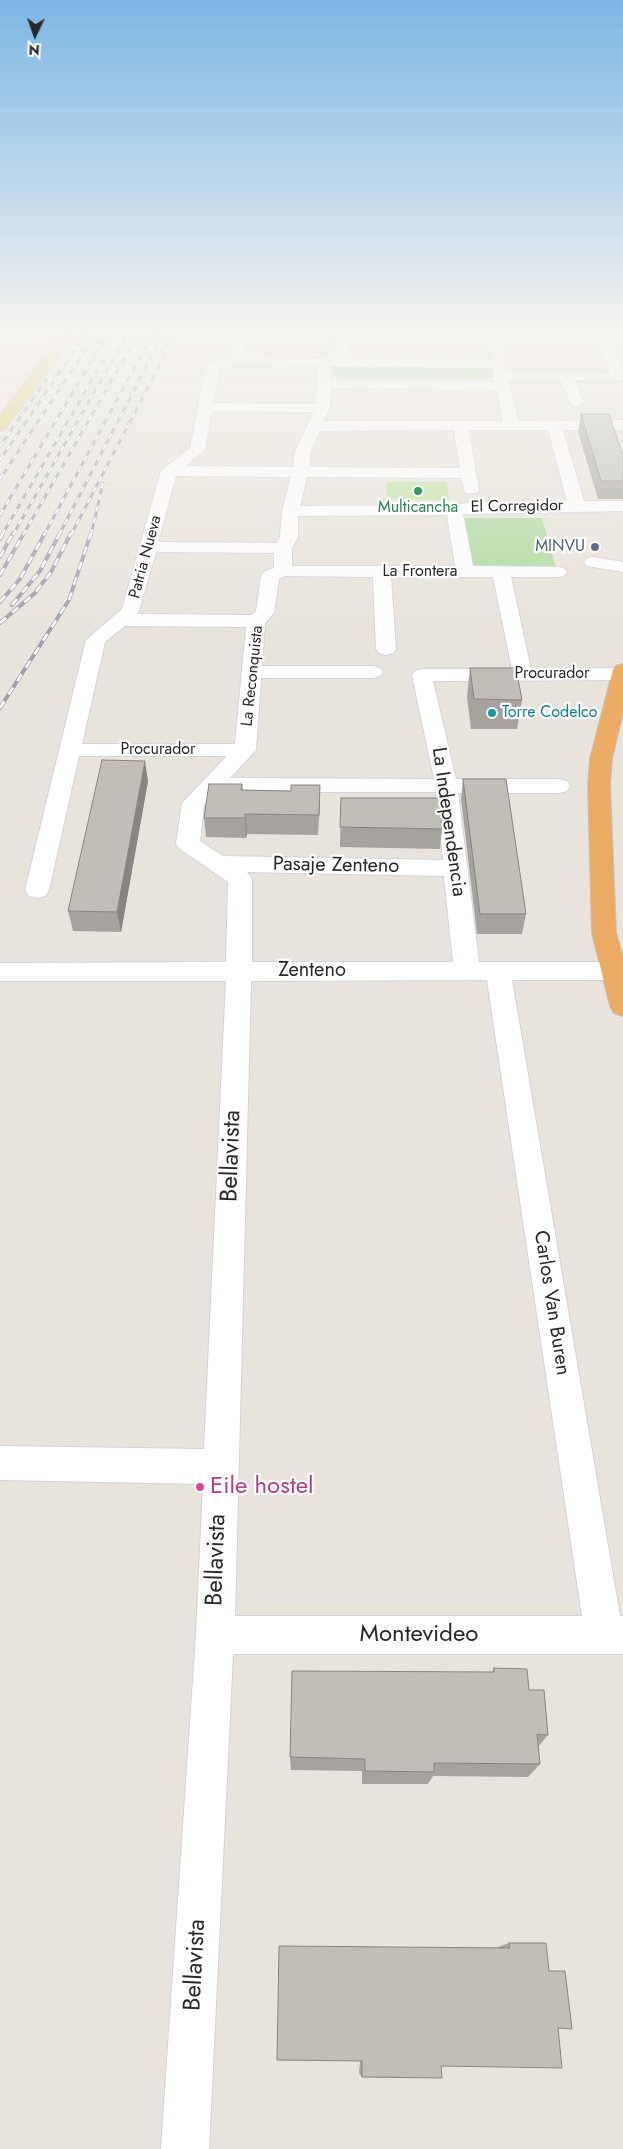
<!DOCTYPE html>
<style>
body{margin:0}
#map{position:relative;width:623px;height:2149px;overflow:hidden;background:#e9e4db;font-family:Jost,sans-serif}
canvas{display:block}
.north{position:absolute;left:10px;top:10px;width:50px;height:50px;-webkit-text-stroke:4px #fff;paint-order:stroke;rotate:183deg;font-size:14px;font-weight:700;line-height:20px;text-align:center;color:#282828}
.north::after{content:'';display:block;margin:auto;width:18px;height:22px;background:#282828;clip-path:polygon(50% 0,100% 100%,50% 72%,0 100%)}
</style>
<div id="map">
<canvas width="623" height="2149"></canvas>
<div class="north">N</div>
</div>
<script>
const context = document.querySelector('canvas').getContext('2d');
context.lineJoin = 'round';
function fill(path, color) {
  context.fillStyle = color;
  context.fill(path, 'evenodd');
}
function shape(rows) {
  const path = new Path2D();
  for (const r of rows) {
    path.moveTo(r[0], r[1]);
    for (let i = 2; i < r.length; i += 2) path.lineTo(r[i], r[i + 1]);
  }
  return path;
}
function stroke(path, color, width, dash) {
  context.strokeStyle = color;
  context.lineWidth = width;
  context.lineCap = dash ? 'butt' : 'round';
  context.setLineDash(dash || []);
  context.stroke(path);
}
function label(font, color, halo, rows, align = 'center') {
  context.font = font + ' Jost,sans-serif';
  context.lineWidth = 4.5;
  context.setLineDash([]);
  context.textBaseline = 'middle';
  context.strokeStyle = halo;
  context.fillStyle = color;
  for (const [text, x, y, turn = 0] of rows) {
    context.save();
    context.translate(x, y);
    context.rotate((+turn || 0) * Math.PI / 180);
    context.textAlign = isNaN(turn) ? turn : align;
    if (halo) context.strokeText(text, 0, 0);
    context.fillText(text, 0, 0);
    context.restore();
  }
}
fill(shape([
 [336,365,491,365,498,375,486,379,346,379,333,374,333,368],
 [461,518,542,518,556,569,470,569]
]), '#acda9d');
fill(shape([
 [386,482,447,482,449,500,387,499]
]), '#bce09a');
const minor = shape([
 [235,331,249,331,244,357,322,358,335,352,337,331,351,331,349,354,344,358,491,360,485,331,499,331,507,373,610,373,595,331,609,331,623,369,623,381,575,381,584,402,582,405,577,406,572,405,570,402,561,381,509,381,518,421,623,420,623,430,563,430,584,501,623,501,623,511,463,514,473,566,558,567,564,568,567,572,564,576,558,577,511,577,531,669,622,668,623,680,433,681,456,779,559,779,567,781,570,786,567,791,559,793,458,793,479,962,623,962,623,980,512,980,620,1616,623,1616,623,1654,233,1654,209,2149,161,2149,196,1635,203,1484,0,1480,0,1446,204,1449,226,981,0,981,0,963,226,962,228,882,180,849,176,844,182,803,227,756,79,756,49,890,45,896,37,898,29,896,25,890,86,640,122,609,161,471,190,448,206,367,208,364,230,358,235,331],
 [236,365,317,366,316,404,213,403,219,370,236,365],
 [331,366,493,368,495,382,331,380,331,366],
 [331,388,497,390,503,421,324,421,330,408,331,388],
 [212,411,314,412,295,451,293,467,185,466,205,450,212,411],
 [454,430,460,468,309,467,311,451,320,431,454,430],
 [469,430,548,430,567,501,474,502,454,505,300,506,307,477,461,478,465,493,477,493,479,490,469,430],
 [176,476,291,477,282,511,280,537,277,543,158,542,176,476],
 [447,515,455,566,292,566,292,548,298,537,298,516,447,515],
 [156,552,274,553,274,568,264,572,261,576,256,611,251,615,138,614,156,552],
 [285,576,373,577,376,649,379,653,386,655,393,653,396,649,391,577,493,577,512,669,422,669,415,671,412,675,434,779,230,778,256,750,261,678,373,678,380,676,383,672,380,668,373,666,262,666,265,623,274,613,279,579,285,576],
 [125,626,246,627,235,744,82,744,105,642,125,626],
 [216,792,436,792,443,860,223,856,200,841,204,805,216,792],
 [247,872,444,876,453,962,252,962,252,879,247,872],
 [487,980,582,1616,235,1616,251,981,487,980],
 [593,557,623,562,623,572,587,566,584,562,587,558,593,557]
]);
const major = shape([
 [64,331,78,331,5,429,0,431,0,416,64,331]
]);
const highway = shape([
 [623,664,623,712,612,759,610,785,616,933,623,957,623,1016,614,1013,610,1006,592,933,588,785,590,759,613,670,616,666,623,664]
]);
stroke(minor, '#d1d2df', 2);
stroke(major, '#c3c3c3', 2);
stroke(highway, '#c3c3c3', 2);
fill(minor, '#fff');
fill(major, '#e1d069');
fill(highway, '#ecab63');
const railFar1 = shape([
 [0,446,46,380],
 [0,460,88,331],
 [0,479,98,331],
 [0,515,109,331],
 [2,535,103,361],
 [13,535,129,331],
 [23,535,140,331],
 [44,535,151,337,152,331],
 [59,535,157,346,157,331],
 [71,535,167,351,167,331],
 [91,535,103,483]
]);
const rail = shape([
 [0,539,3,533],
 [0,557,13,533],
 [0,575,24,533],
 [0,602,20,579,45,533],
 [12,605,40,571,60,533],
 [0,623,35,593,51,572,71,533],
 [0,708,69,600,91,533]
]);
stroke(railFar1, '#9fa0b0', 3);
stroke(rail, '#9fa0b0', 4);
stroke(railFar1, '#fff', 2, [6]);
stroke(rail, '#fff', 2.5, [8]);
fill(shape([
 [581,414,623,455,623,499,598,499,578,432],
 [470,668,522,700,517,729,471,729,467,697],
 [463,779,526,914,522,934,477,934,461,799],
 [148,781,121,932,73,931,68,911],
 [242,784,243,790,291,791,320,785,318,835,247,834,246,838,206,837,204,818],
 [341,798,442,829,440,849,340,847],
 [494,1668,529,1690,548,1735,538,1747,540,1764,528,1777,433,1776,428,1784,362,1784,362,1771,291,1770,290,1757,492,1672],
 [509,1943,549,1971,558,2028,441,2066,362,2077,359,2073,360,2061,498,1948,498,1947]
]), '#a6a39e');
fill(shape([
 [145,761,148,781,121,932,117,912],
 [320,785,320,805,318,835,319,815],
 [245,814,247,834,246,838,245,818]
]), '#878581');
const building = shape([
 [581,414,609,414,623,455,623,481,601,481,581,414],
 [470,668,516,668,522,700,474,699,470,668],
 [102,760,145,761,117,912,68,911,102,760],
 [463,779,506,779,526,914,480,914,463,779],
 [209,784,242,784,241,790,291,791,291,785,320,785,319,815,245,814,245,818,204,818,209,784],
 [341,798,439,798,442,829,340,827,341,798],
 [494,1668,527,1669,529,1690,544,1690,548,1735,537,1734,540,1764,434,1763,434,1772,365,1771,365,1759,290,1757,292,1671,494,1672,494,1668],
 [509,1943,546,1943,549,1971,565,1971,572,2029,558,2028,562,2068,441,2066,442,2078,362,2077,362,2061,277,2060,279,1946,510,1948,509,1943]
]);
fill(building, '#c1beb8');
stroke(building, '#878581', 1);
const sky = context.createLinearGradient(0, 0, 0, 632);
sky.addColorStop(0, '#7bb7e5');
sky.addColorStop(0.52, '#f5f3ef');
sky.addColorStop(1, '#f5f3ef00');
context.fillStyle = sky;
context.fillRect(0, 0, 623, 632);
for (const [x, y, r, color] of [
 [418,491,5,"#2e9e5b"],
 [595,547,5,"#5c6f8a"],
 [492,713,5,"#0f9aa8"],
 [200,1487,5,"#d1479c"]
]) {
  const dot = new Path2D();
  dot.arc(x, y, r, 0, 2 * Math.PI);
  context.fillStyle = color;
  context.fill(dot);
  stroke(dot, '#fff', 2);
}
label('16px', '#282828', '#fff', [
 ["El Corregidor",517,507,-1],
 ["Patria Nueva",146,557,-75],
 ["La Frontera",420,572],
 ["Procurador",552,674],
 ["La Reconquista",253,676,-84],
 ["Procurador",158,750]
]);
label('16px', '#27864d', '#fff', [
 ["Multicancha",418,508]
]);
label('16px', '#4e5e75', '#fff', [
 ["MINVU",585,547]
], 'right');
label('16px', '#0d838f', '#fff', [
 ["Torre Codelco",502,713]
], 'left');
label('20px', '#282828', '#fff', [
 ["La Independencia",448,822,82],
 ["Pasaje Zenteno",336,866,1],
 ["Zenteno",312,971],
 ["Carlos Van Buren",551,1303,81]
]);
label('24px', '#282828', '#fff', [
 ["Bellavista",232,1156,-88],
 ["Bellavista",217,1560,-88],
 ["Montevideo",419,1635],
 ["Bellavista",196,1965,-87]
]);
label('24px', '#b23c85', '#fff', [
 ["Eile hostel",210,1487]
], 'left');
</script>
